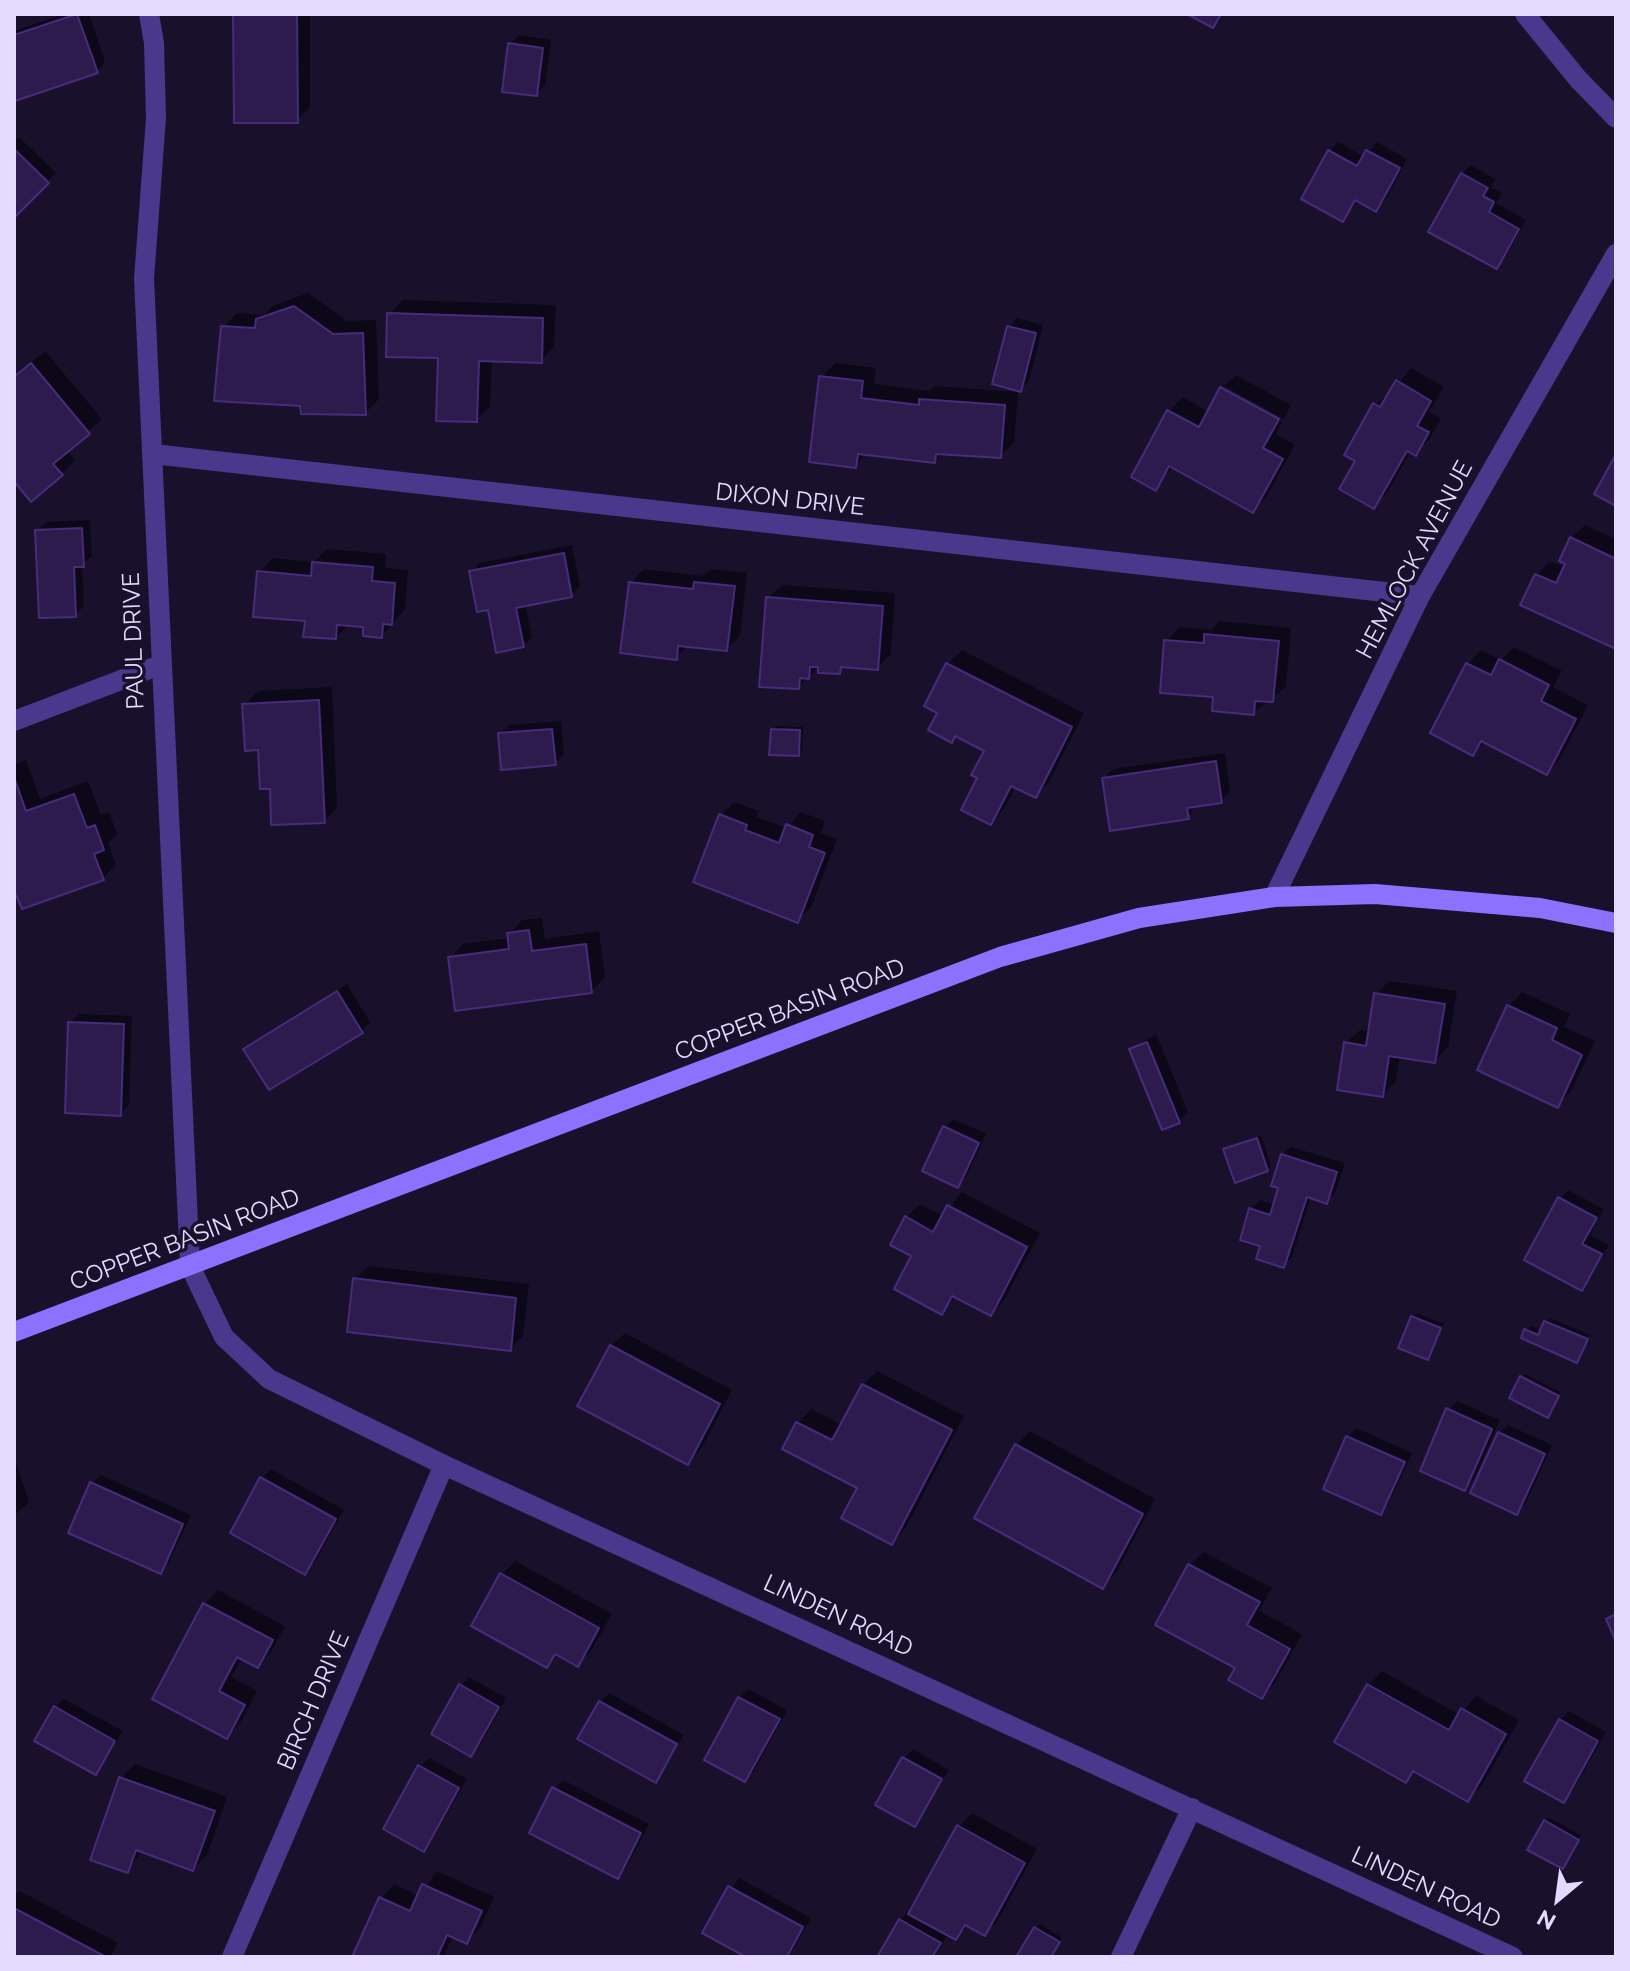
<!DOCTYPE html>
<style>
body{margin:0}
#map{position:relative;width:1630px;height:1971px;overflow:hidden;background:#19102c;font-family:Raleway,sans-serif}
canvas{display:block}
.frame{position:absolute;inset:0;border:16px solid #e4daff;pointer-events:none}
.north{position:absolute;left:1518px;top:1859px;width:80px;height:80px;-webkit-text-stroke:6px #19102c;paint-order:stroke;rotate:209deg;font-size:22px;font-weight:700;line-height:32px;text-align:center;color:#e4daff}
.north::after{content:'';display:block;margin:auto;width:28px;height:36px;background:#e4daff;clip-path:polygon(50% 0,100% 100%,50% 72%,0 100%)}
</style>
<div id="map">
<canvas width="1630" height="1971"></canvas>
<div class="frame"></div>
<div class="north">N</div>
</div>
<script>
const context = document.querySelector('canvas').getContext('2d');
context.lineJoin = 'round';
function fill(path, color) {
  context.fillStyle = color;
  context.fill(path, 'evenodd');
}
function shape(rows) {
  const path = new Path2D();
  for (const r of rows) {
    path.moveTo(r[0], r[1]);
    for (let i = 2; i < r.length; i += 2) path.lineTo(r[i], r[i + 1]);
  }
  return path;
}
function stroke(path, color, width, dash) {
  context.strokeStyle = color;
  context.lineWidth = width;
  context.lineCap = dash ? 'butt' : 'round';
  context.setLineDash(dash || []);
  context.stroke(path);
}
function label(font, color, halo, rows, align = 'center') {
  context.font = font + ' Raleway,sans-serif';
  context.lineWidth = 7;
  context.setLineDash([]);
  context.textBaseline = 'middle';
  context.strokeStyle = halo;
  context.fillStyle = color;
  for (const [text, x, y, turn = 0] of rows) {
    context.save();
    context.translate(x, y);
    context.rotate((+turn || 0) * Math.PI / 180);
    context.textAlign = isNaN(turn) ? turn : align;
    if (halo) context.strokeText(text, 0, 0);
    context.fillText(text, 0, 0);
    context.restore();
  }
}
fill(shape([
 [64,14,89,14,105,62,97,71,16,98,14,31],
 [235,14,310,14,310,107,297,121],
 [519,35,551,40,545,85,536,94,510,44],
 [19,137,56,173,14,215,14,142],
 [1338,142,1364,157,1377,142,1407,159,1385,201,1376,209,1358,199,1343,220,1330,151],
 [1471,165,1495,179,1491,187,1502,193,1496,203,1526,220,1505,258,1497,267,1462,174],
 [308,293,347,321,376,320,379,399,365,413,302,405,223,327,237,313,264,315,272,306],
 [403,300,556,305,554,347,541,361,492,359,490,406,476,420,440,356,389,314],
 [1017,318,1043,325,1029,381,1020,390,1009,327],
 [45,351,102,419,67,450,75,460,62,474,14,478,14,377],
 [835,363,876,368,874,384,929,391,934,386,1018,392,1014,442,1000,456,943,452,934,461,867,453,855,466,821,377],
 [1411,368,1444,387,1429,412,1441,418,1429,440,1415,453,1411,451,1387,493,1373,507,1357,461,1375,405,1391,392],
 [1236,375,1291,405,1284,419,1224,386],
 [1224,386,1224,391,1282,422,1276,434,1295,445,1267,496,1253,510,1173,466,1155,488,1169,411,1183,397,1209,412],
 [90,520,92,556,82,565,84,606,75,615,37,531,46,522],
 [1585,525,1616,539,1616,647,1536,575,1550,561,1566,568,1571,538],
 [572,545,580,586,571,595,525,604,532,637,523,646,489,608,471,572,480,563],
 [327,549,386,554,385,568,408,570,405,609,382,636,366,625,349,624,336,637,307,619,259,572,273,558,314,562],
 [644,569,703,576,710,569,747,573,740,636,726,649,689,645,676,657,630,583],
 [782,585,895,593,891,654,877,668,846,665,839,672,820,665,799,687,768,598],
 [1220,621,1291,628,1286,687,1253,713,1216,696,1166,641,1180,627,1211,630],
 [1514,647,1562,671,1553,687,1588,705,1560,759,1547,773,1485,741,1473,753,1468,664,1481,650,1501,660],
 [962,650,1084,713,1049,782,1036,795,1016,786,1004,809,991,823,979,777,987,750,957,735,952,741,940,712,948,664],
 [332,687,337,808,324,821,272,787,245,705,258,691],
 [561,721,564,754,555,763,500,734,509,725],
 [776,726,803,727,802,750,798,754,772,730],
 [1225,753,1230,792,1221,801,1196,805,1188,818,1104,778,1113,769],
 [26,760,40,799,88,781,101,815,109,812,117,834,108,843,116,864,103,878,14,888,14,765],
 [734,802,759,811,757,817,787,828,801,812,825,821,821,833,837,839,811,907,797,921,721,815],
 [542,918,545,939,599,931,605,977,592,991,450,958,463,944,509,938,509,934,522,920],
 [1389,981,1457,991,1448,1047,1435,1060,1400,1055,1396,1081,1382,1095,1346,1043,1360,1030,1370,1031,1376,994],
 [347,984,370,1022,361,1031,246,1049],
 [1522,992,1570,1014,1564,1027,1595,1041,1571,1092,1557,1105,1509,1006],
 [79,1014,132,1016,129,1105,121,1114,70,1023],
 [1156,1034,1188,1112,1179,1121,1131,1049],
 [954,1119,986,1134,966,1177,957,1185,945,1127],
 [1261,1135,1271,1166,1267,1170,1225,1150],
 [1291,1147,1345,1163,1335,1193,1326,1202,1311,1197,1292,1257,1283,1266,1251,1209,1260,1200,1275,1205,1281,1187,1282,1155],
 [1568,1190,1604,1209,1590,1235,1609,1245,1581,1289,1560,1199],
 [962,1192,1040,1233,1004,1300,991,1314,956,1296,942,1312,914,1255,906,1218,920,1204,943,1216],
 [368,1266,529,1284,523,1336,510,1349,355,1279],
 [1417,1313,1444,1324,1428,1358,1413,1317],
 [1550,1318,1590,1335,1576,1360,1523,1337,1530,1326,1542,1331],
 [625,1333,732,1390,701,1449,687,1463,611,1346],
 [877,1371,964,1416,905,1529,892,1543,860,1487,785,1448,798,1423,811,1409,842,1425,863,1385],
 [1525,1374,1561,1392,1548,1415,1521,1378],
 [1457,1401,1500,1420,1474,1479,1465,1488,1448,1410],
 [1508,1425,1552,1445,1526,1503,1517,1512,1500,1433],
 [1356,1428,1412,1453,1389,1503,1381,1512,1348,1437],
 [1030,1431,1155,1499,1116,1573,1102,1586,1017,1445],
 [14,1457,29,1502,14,1516],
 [271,1469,344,1510,314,1563,305,1572,262,1478],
 [101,1475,191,1515,169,1562,160,1571,92,1483],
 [1204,1552,1272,1588,1259,1611,1302,1634,1275,1683,1262,1697,1238,1668,1190,1565],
 [515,1561,612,1614,591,1651,578,1664,558,1654,546,1666,502,1575],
 [218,1590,285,1626,271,1652,258,1666,242,1658,231,1677,257,1691,240,1723,227,1737,155,1699,205,1604],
 [1382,1671,1460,1715,1476,1696,1519,1720,1482,1786,1468,1799,1416,1770,1406,1780,1369,1685],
 [469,1677,506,1698,480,1746,471,1754,460,1686],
 [748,1689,787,1710,754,1771,745,1780,740,1698],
 [609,1693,684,1735,655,1780,600,1702],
 [64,1699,123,1731,96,1773,55,1707],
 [1569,1711,1606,1732,1573,1791,1564,1800,1560,1720],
 [913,1749,949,1770,915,1825,904,1758],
 [429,1758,467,1779,432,1840,424,1849,420,1766],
 [135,1764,227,1797,207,1855,193,1869,143,1851,127,1871,121,1778],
 [563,1780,649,1824,626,1868,617,1877,554,1789],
 [972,1813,1037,1849,998,1920,984,1934,969,1925,956,1938,948,1934,934,1957,879,1957,959,1827],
 [1549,1818,1581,1835,1566,1863,1545,1821],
 [437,1871,494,1897,480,1928,467,1942,453,1936,443,1957,354,1957,381,1898,394,1884,419,1896],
 [739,1878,811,1918,789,1957,750,1957,705,1932],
 [20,1891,118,1943,110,1957,14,1957,14,1896],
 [1040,1924,1062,1938,1051,1957,1018,1957]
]), '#0007');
const building = shape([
 [77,14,98,73,15,101,14,35,77,14],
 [233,14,297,14,298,123,234,123,233,14],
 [1187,14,1221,14,1213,28,1187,14],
 [508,43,543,48,537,96,502,92,508,43],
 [14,149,49,183,14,218,14,149],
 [1328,150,1357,166,1366,150,1400,168,1376,212,1355,200,1343,222,1301,199,1328,150],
 [1461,173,1488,188,1483,196,1494,202,1489,212,1519,229,1497,269,1428,232,1461,173],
 [294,306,333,334,363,333,366,415,301,414,300,406,214,401,221,326,255,328,256,319,294,306],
 [387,313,543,318,542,363,479,361,477,422,436,421,438,358,386,357,387,313],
 [1007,326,1036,333,1021,392,992,384,1007,326],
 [31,363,90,434,53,464,63,475,31,502,14,481,14,377,31,363],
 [819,376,863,381,861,398,919,405,919,399,1005,405,1001,458,936,454,935,463,858,454,856,468,809,462,819,376],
 [1396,380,1431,401,1417,426,1429,432,1416,456,1407,451,1374,509,1339,489,1355,461,1344,455,1373,403,1380,407,1396,380],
 [1220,387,1279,419,1263,448,1283,459,1253,513,1169,466,1156,491,1131,477,1167,410,1199,427,1220,387],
 [1616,454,1616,506,1594,494,1616,454],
 [82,528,84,567,74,567,76,617,39,618,35,530,82,528],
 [1570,537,1616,559,1616,649,1520,605,1535,574,1556,583,1565,564,1559,561,1570,537],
 [564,553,572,597,516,608,524,647,496,653,488,610,477,612,469,571,564,553],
 [312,562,373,567,372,581,395,583,392,625,383,624,382,638,363,636,363,627,337,625,336,639,303,637,305,621,253,617,257,571,311,576,312,562],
 [629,582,693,589,694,582,735,586,727,651,678,646,677,660,620,653,629,582],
 [766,597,883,606,878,670,841,667,840,674,818,673,818,667,810,667,809,679,800,678,799,689,759,687,766,597],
 [1204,634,1279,641,1273,702,1255,701,1254,715,1212,711,1213,697,1160,693,1164,640,1204,643,1204,634],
 [1499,659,1549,685,1541,701,1576,719,1547,775,1481,741,1473,756,1430,733,1466,663,1491,675,1499,659],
 [946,663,1072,727,1036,798,1011,786,991,825,961,810,977,778,971,775,984,751,955,736,952,743,928,730,937,713,924,706,946,663],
 [319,700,325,823,271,825,270,789,260,789,258,750,245,751,242,704,319,700],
 [552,729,556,765,501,770,498,733,552,729],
 [771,729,800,730,799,756,769,755,771,729],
 [1216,761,1222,803,1187,808,1189,819,1110,831,1102,778,1216,761],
 [14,777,26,811,74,794,87,828,95,825,104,850,94,854,104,880,22,909,14,890,14,777],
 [719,814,747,825,745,830,779,843,786,824,813,835,809,847,825,853,798,923,693,882,719,814],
 [529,930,532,951,586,944,592,993,455,1011,448,957,509,949,507,933,529,930],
 [337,991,363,1033,269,1090,243,1049,337,991],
 [1374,993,1445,1004,1435,1063,1389,1056,1383,1097,1337,1090,1344,1042,1366,1046,1374,993],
 [1507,1005,1557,1028,1552,1040,1582,1055,1558,1108,1477,1070,1507,1005],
 [68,1022,124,1024,121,1116,65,1113,68,1022],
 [1147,1042,1180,1123,1162,1130,1129,1049,1147,1042],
 [943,1126,979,1143,958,1188,922,1171,943,1126],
 [1257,1138,1268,1171,1235,1183,1223,1149,1257,1138],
 [1281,1154,1337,1172,1327,1204,1307,1197,1284,1268,1256,1259,1260,1246,1240,1240,1249,1208,1270,1215,1278,1188,1271,1186,1281,1154],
 [1558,1197,1597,1218,1582,1244,1602,1254,1582,1291,1524,1260,1558,1197],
 [947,1205,1027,1247,991,1316,952,1296,942,1315,894,1289,911,1256,890,1245,905,1216,933,1232,947,1205],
 [353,1278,516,1298,511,1351,347,1332,353,1278],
 [1411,1316,1441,1328,1428,1360,1398,1348,1411,1316],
 [1544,1321,1588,1339,1577,1363,1521,1338,1524,1329,1538,1335,1544,1321],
 [610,1345,720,1404,688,1465,577,1406,610,1345],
 [1520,1376,1559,1396,1548,1418,1509,1398,1520,1376],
 [862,1384,952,1430,892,1545,841,1518,857,1488,782,1449,796,1422,832,1440,862,1384],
 [1446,1408,1492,1429,1465,1491,1420,1471,1446,1408],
 [1498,1432,1545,1454,1517,1515,1470,1493,1498,1432],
 [1346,1436,1405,1462,1381,1515,1323,1489,1346,1436],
 [1015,1444,1143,1514,1103,1589,974,1518,1015,1444],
 [260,1477,336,1519,305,1575,230,1533,260,1477],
 [90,1482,183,1524,161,1574,68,1533,90,1482],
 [1188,1564,1260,1602,1247,1625,1290,1649,1262,1699,1228,1680,1235,1668,1155,1625,1188,1564],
 [500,1573,599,1628,578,1667,555,1654,547,1668,471,1626,500,1573],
 [203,1603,273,1640,258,1668,237,1657,219,1691,245,1705,227,1739,152,1699,203,1603],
 [1616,1614,1616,1642,1606,1619,1616,1614],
 [459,1684,499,1707,471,1757,431,1734,459,1684],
 [1367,1684,1449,1730,1461,1708,1506,1734,1468,1802,1413,1771,1406,1783,1334,1742,1367,1684],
 [738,1697,780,1719,745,1782,704,1760,738,1697],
 [599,1701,677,1744,656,1783,577,1739,599,1701],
 [54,1706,115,1741,96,1775,34,1741,54,1706],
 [1559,1719,1598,1741,1564,1803,1524,1781,1559,1719],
 [902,1757,942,1779,915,1827,875,1805,902,1757],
 [418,1765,459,1788,424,1852,383,1829,418,1765],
 [119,1777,215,1811,193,1871,136,1850,128,1873,90,1860,119,1777],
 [552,1787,641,1833,618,1879,529,1833,552,1787],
 [1544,1820,1579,1840,1563,1869,1527,1850,1544,1820],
 [957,1825,1025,1863,985,1936,965,1925,956,1940,908,1914,957,1825],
 [422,1884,482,1911,467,1944,447,1935,437,1957,352,1957,379,1897,410,1911,422,1884],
 [728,1886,803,1927,787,1957,746,1957,702,1933,728,1886],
 [14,1908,106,1957,14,1957,14,1908],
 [899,1919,941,1943,932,1957,877,1957,899,1919],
 [1034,1927,1060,1942,1051,1957,1016,1957,1034,1927]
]);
fill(building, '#2d1b4e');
stroke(building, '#482b7b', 2);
stroke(shape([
 [149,14,154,43,156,118,144,279,190,1266,224,1337,269,1379,444,1465,1513,1957],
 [1525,14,1578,79,1616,118],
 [153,454,1420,596],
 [14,721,160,665],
 [1274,897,1420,596,1616,254],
 [232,1957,444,1465],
 [1121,1957,1192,1808]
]), '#4a388d', 20);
stroke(shape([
 [14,1332,1000,957,1139,918,1274,897,1375,894,1540,908,1616,923]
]), '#8c71ff', 20);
label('24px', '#e4daff', '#19102c', [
 ["DIXON DRIVE",790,500,6],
 ["HEMLOCK AVENUE",1415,560,-62],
 ["PAUL DRIVE",134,641,-92],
 ["COPPER BASIN ROAD",790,1010,-21],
 ["COPPER BASIN ROAD",185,1240,-21],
 ["LINDEN ROAD",838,1616,25],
 ["BIRCH DRIVE",314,1701,-67],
 ["LINDEN ROAD",1426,1888,25]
]);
</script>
